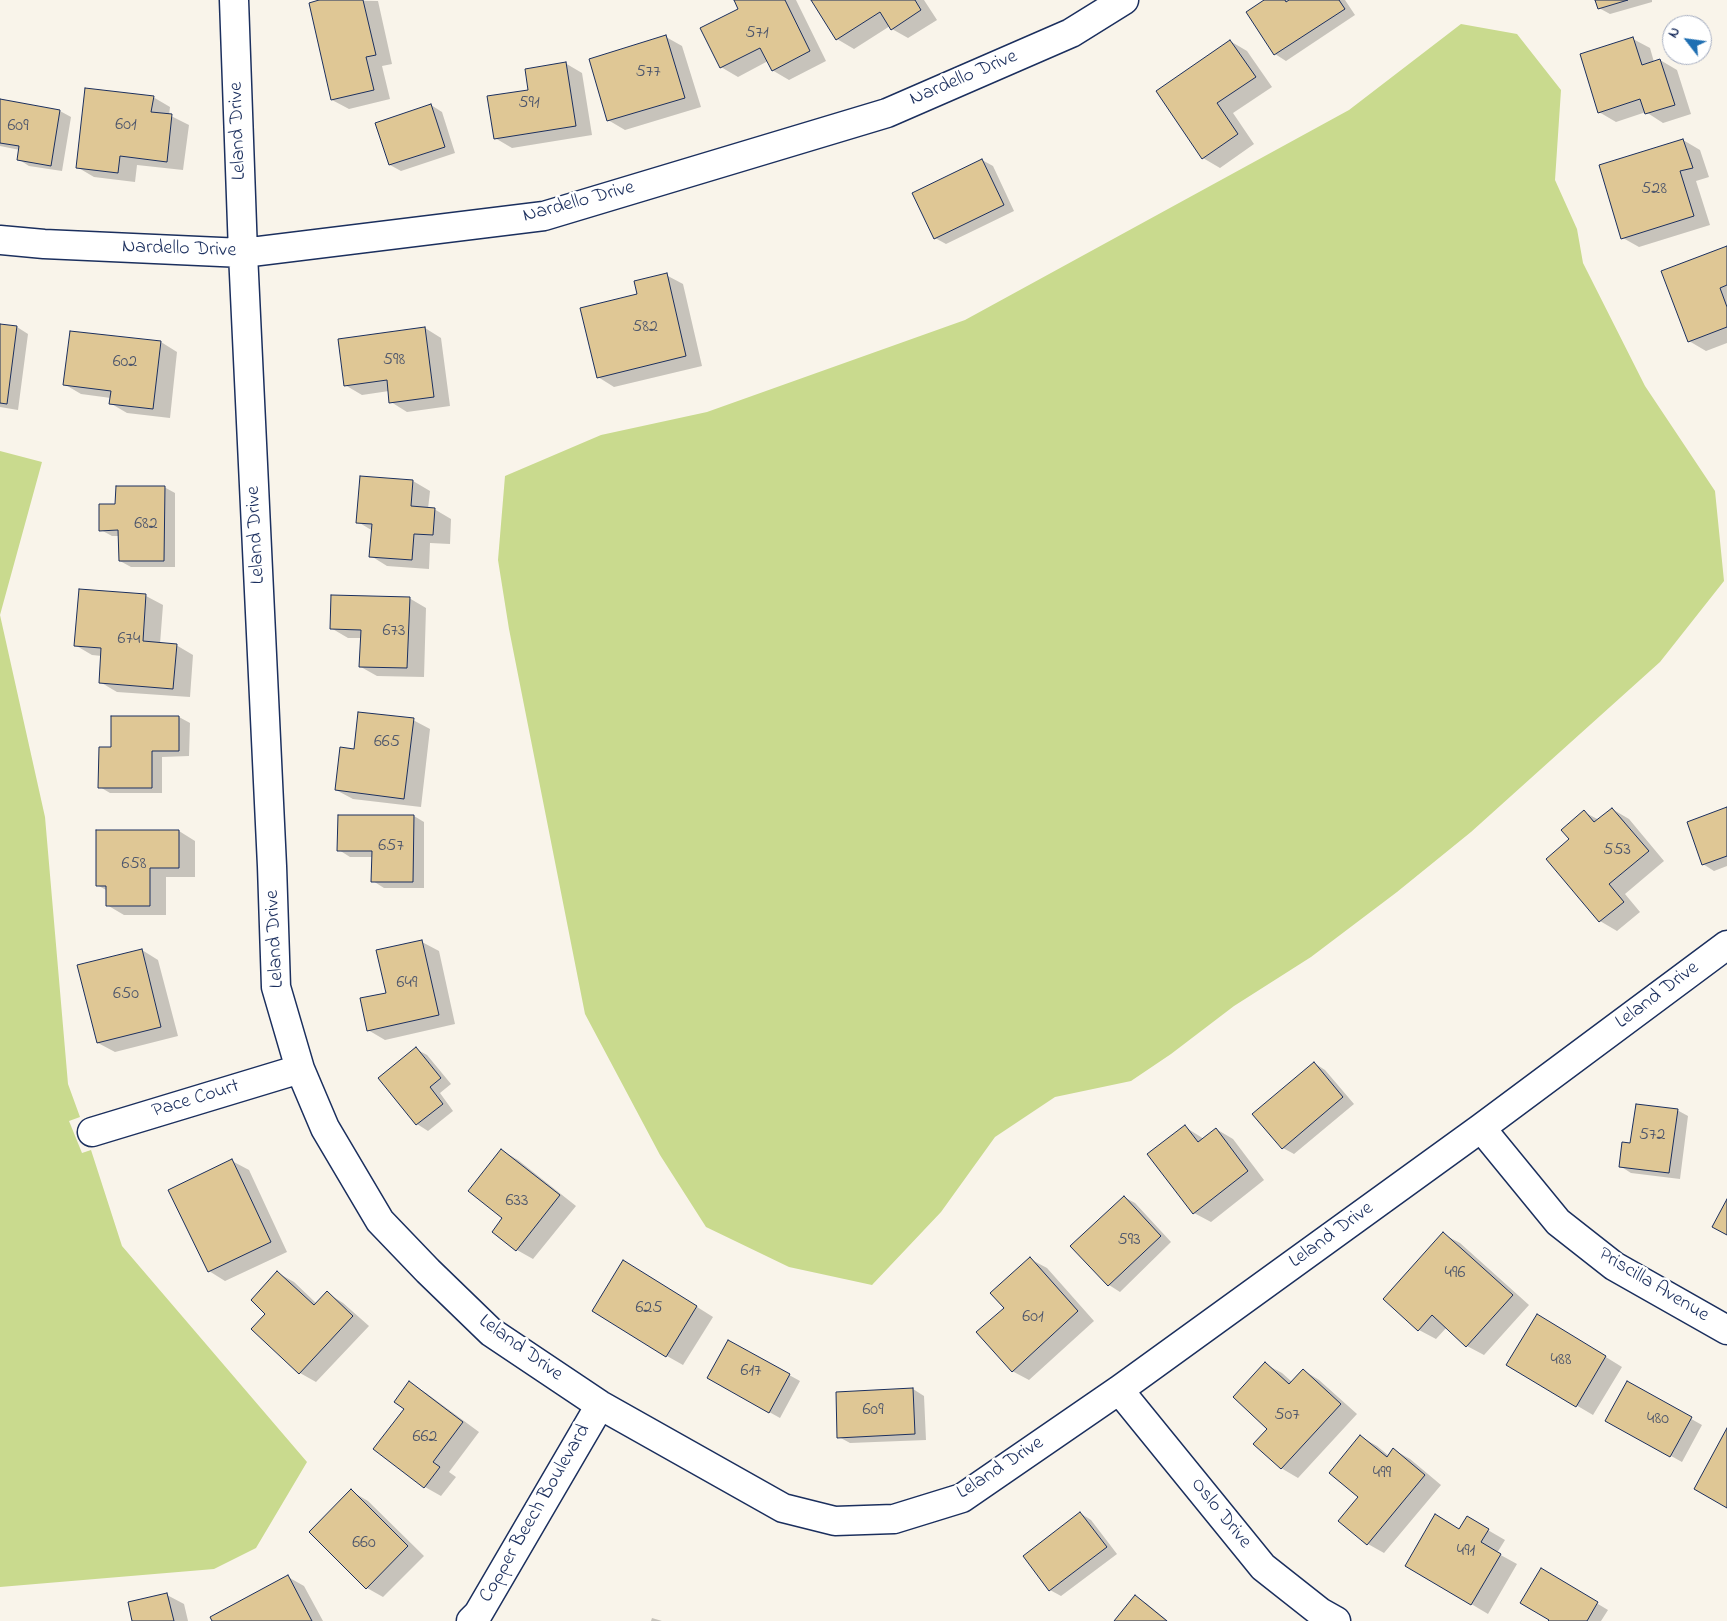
<!DOCTYPE html>
<style>
body{margin:0}
#map{position:relative;width:1727px;height:1621px;overflow:hidden;background:#f9f4ea;font-family:"Indie Flower",sans-serif}
canvas{display:block}
.north{position:absolute;left:1662px;top:15px;width:50px;height:50px;box-sizing:border-box;background:#fff;border:1px solid #a4acbf;border-radius:50%;rotate:300deg;font-size:14px;font-weight:700;line-height:20px;text-align:center;color:#1b2f5e}
.north::after{content:'';display:block;margin:auto;width:18px;height:22px;background:#1f6fb2;clip-path:polygon(50% 0,100% 100%,50% 72%,0 100%)}
</style>
<div id="map">
<canvas width="1727" height="1621"></canvas>
<div class="north">N</div>
</div>
<script>
const context = document.querySelector('canvas').getContext('2d');
context.lineJoin = 'round';
function fill(path, color) {
  context.fillStyle = color;
  context.fill(path, 'evenodd');
}
function shape(rows) {
  const path = new Path2D();
  for (const r of rows) {
    path.moveTo(r[0], r[1]);
    for (let i = 2; i < r.length; i += 2) path.lineTo(r[i], r[i + 1]);
  }
  return path;
}
function stroke(path, color, width, dash) {
  context.strokeStyle = color;
  context.lineWidth = width;
  context.lineCap = dash ? 'butt' : 'round';
  context.setLineDash(dash || []);
  context.stroke(path);
}
function label(font, color, halo, rows, align = 'center') {
  context.font = font + ' "Indie Flower",sans-serif';
  context.lineWidth = 5;
  context.setLineDash([]);
  context.textBaseline = 'middle';
  context.strokeStyle = halo;
  context.fillStyle = color;
  for (const [text, x, y, turn = 0] of rows) {
    context.save();
    context.translate(x, y);
    context.rotate((+turn || 0) * Math.PI / 180);
    context.textAlign = isNaN(turn) ? turn : align;
    if (halo) context.strokeText(text, 0, 0);
    context.fillText(text, 0, 0);
    context.restore();
  }
}
fill(shape([
 [1461,24,1517,34,1561,90,1555,180,1577,229,1583,263,1645,386,1715,491,1724,581,1660,662,1471,832,1397,892,1311,957,1234,1006,1171,1054,1131,1081,1055,1097,995,1137,941,1212,872,1285,789,1267,706,1227,660,1155,585,1014,509,629,498,560,505,476,601,435,707,412,965,320,1349,110],
 [0,451,42,462,0,615,45,817,68,1084,80,1117,69,1121,82,1153,91,1150,122,1246,307,1462,256,1548,214,1569,0,1587]
]), '#c9da8e');
fill(shape([
 [325,0,378,1,392,64,382,66,390,99,349,109,332,100],
 [736,0,796,0,826,61,789,80,772,70,768,61,738,77,721,67,740,9],
 [812,0,924,0,937,20,908,38,892,29,890,26,854,49,837,39],
 [1266,0,1345,0,1355,15,1286,61,1275,54],
 [1596,0,1652,0,1652,2,1610,14,1599,8],
 [666,37,682,46,701,107,625,130,608,120],
 [1633,39,1650,48,1654,62,1660,60,1677,70,1691,114,1663,123,1646,112,1616,122,1599,112],
 [1230,41,1247,51,1272,87,1233,113,1254,144,1220,168,1203,158],
 [565,63,582,73,592,135,512,148,495,138,530,91],
 [153,97,170,107,169,115,189,125,183,170,137,165,135,182,94,177,77,167],
 [0,101,60,111,71,117,62,171,29,166,18,159,20,150,0,146],
 [431,105,442,112,455,153,401,171,390,165,376,123],
 [1683,140,1700,150,1709,177,1696,181,1710,225,1639,247,1623,238],
 [982,160,993,166,1014,211,946,244,935,238],
 [1727,248,1727,343,1706,351,1689,341],
 [666,275,683,284,702,366,614,387,598,377,639,295],
 [0,325,17,327,28,334,18,410,0,407],
 [425,328,441,338,450,406,407,412,391,402,389,391,362,395,345,385],
 [161,342,177,352,170,418,127,413,110,403,111,398,81,394,64,384],
 [413,481,430,491,428,509,434,509,451,519,450,544,430,543,429,569,387,566,371,556,373,531,358,522],
 [164,487,175,493,175,567,131,567,120,561,120,536,112,536,101,530,117,505],
 [80,591,146,596,163,605,160,644,176,645,193,655,190,697,117,692,100,682,102,656,92,655,75,645],
 [409,598,426,608,424,677,377,676,361,667,362,638,348,638,331,628],
 [179,717,190,723,189,756,162,757,162,793,110,793,100,787,112,748],
 [413,720,430,729,421,807,353,799,336,790,355,750],
 [1612,809,1629,819,1664,861,1625,894,1640,912,1617,931,1600,921,1571,839,1584,812,1599,820],
 [1727,809,1727,866,1714,871,1703,864],
 [414,816,424,822,424,888,384,888,373,881,373,857,350,857,339,850],
 [179,831,195,841,195,877,166,877,166,915,124,915,107,905,108,891,97,885],
 [422,942,439,951,455,1024,385,1040,368,1030,387,993],
 [142,950,158,960,178,1036,115,1052,98,1043],
 [416,1049,427,1055,451,1084,440,1093,453,1111,428,1131,417,1124],
 [1314,1063,1325,1070,1354,1104,1294,1154,1283,1148],
 [1677,1110,1688,1116,1680,1179,1631,1173,1620,1166,1631,1145],
 [1185,1127,1204,1139,1216,1129,1233,1139,1264,1180,1211,1222,1194,1213],
 [501,1150,518,1160,576,1206,533,1259,517,1250,493,1231,504,1218],
 [232,1161,249,1170,287,1252,225,1281,209,1271],
 [1124,1197,1135,1203,1171,1242,1120,1292,1109,1285],
 [1443,1234,1460,1243,1529,1305,1484,1355,1467,1346,1447,1327,1436,1339,1419,1330],
 [1030,1259,1047,1268,1094,1321,1029,1380,1012,1371,1005,1308],
 [640,1271,713,1317,683,1365,667,1356],
 [278,1273,294,1282,317,1304,327,1293,343,1303,369,1326,316,1382,300,1373,267,1314],
 [1554,1325,1622,1367,1593,1415,1508,1365],
 [729,1342,800,1381,780,1418,708,1378],
 [1265,1364,1282,1373,1292,1382,1303,1370,1319,1380,1357,1414,1298,1478,1281,1468,1269,1428],
 [410,1383,426,1393,479,1432,449,1472,456,1477,441,1496,425,1487,405,1409],
 [1627,1383,1702,1425,1682,1462,1606,1420],
 [913,1389,924,1396,926,1440,850,1443,839,1437],
 [1361,1437,1377,1446,1389,1456,1394,1450,1410,1459,1441,1485,1384,1553,1368,1544,1360,1497],
 [351,1491,368,1501,424,1556,383,1597,367,1588],
 [1080,1513,1091,1520,1117,1554,1061,1596,1050,1590],
 [1467,1518,1505,1540,1497,1553,1517,1564,1488,1614,1406,1565,1460,1530],
 [1541,1570,1608,1610,1601,1621,1549,1621],
 [288,1577,304,1586,323,1621,214,1621],
 [167,1595,184,1604,188,1621,134,1621],
 [1135,1597,1146,1603,1168,1621,1116,1621],
 [652,1618,662,1621,651,1621]
]), '#0003');
const building = shape([
 [319,0,363,0,376,55,366,57,374,90,331,100,309,3,319,0],
 [734,0,785,0,810,51,772,71,760,48,720,68,700,28,738,9,734,0],
 [811,0,915,0,921,10,891,30,880,12,836,40,811,0],
 [1264,0,1285,0,1286,2,1289,0,1339,0,1345,9,1274,55,1246,12,1264,0],
 [1595,0,1628,0,1598,9,1595,0],
 [666,35,685,98,607,121,589,59,666,35],
 [1633,37,1642,65,1660,59,1675,105,1645,114,1640,99,1598,113,1580,54,1633,37],
 [1230,40,1256,77,1217,103,1238,134,1202,159,1156,91,1230,40],
 [566,62,576,126,494,139,487,96,528,90,525,69,566,62],
 [85,88,154,96,151,112,172,114,167,162,120,156,118,173,76,168,85,88],
 [0,99,60,110,51,166,17,160,19,146,0,143,0,99],
 [431,104,445,147,389,165,375,123,431,104],
 [1683,139,1693,168,1680,171,1694,216,1621,239,1599,165,1683,139],
 [982,159,1004,205,934,239,912,193,982,159],
 [1727,246,1727,285,1720,288,1727,307,1727,327,1688,342,1661,271,1727,246],
 [667,273,686,356,597,378,580,308,637,294,634,281,667,273],
 [0,324,17,326,7,404,0,403,0,324],
 [425,327,434,397,389,403,387,380,344,386,338,339,425,327],
 [70,331,161,341,153,409,109,404,111,391,63,385,70,331],
 [360,476,413,480,411,506,435,508,433,535,414,534,412,560,369,557,372,524,356,523,360,476],
 [116,486,165,486,164,561,119,561,118,530,99,531,99,504,115,504,116,486],
 [79,589,146,594,143,641,177,644,173,689,99,683,101,648,74,646,79,589],
 [331,595,410,597,407,668,359,667,361,630,330,629,331,595],
 [358,712,414,718,404,799,335,790,340,747,354,749,358,712],
 [111,716,179,716,179,751,152,751,152,788,98,788,99,747,111,747,111,716],
 [1727,807,1727,856,1702,865,1687,822,1727,807],
 [1612,808,1649,851,1609,884,1624,902,1599,922,1546,859,1569,839,1561,830,1584,810,1594,822,1612,808],
 [338,815,414,815,413,882,371,882,372,851,337,851,338,815],
 [96,830,179,830,179,868,150,868,150,906,106,906,106,886,96,886,96,830],
 [422,940,439,1015,367,1031,360,998,386,993,376,950,422,940],
 [142,949,161,1027,97,1043,77,965,142,949],
 [416,1047,441,1078,430,1087,443,1104,416,1125,378,1078,416,1047],
 [1314,1062,1343,1097,1282,1149,1252,1114,1314,1062],
 [1636,1104,1678,1109,1669,1173,1619,1167,1622,1142,1630,1143,1636,1104],
 [1185,1125,1198,1142,1216,1128,1248,1171,1193,1214,1147,1154,1185,1125],
 [501,1149,560,1195,516,1251,492,1232,502,1218,468,1191,501,1149],
 [232,1159,271,1242,208,1272,168,1190,232,1159],
 [1124,1196,1161,1236,1108,1286,1070,1246,1124,1196],
 [1727,1199,1727,1235,1712,1227,1727,1199],
 [1443,1232,1513,1295,1466,1347,1432,1315,1418,1331,1383,1299,1443,1232],
 [1030,1257,1078,1311,1012,1372,976,1332,1004,1308,990,1293,1030,1257],
 [623,1260,697,1306,666,1357,592,1311,623,1260],
 [277,1271,314,1305,327,1291,353,1316,299,1374,251,1329,265,1314,251,1300,277,1271],
 [1537,1314,1606,1356,1576,1407,1506,1365,1537,1314],
 [728,1340,790,1374,769,1413,707,1378,728,1340],
 [1265,1362,1289,1384,1303,1369,1341,1404,1281,1469,1253,1444,1267,1429,1233,1397,1265,1362],
 [409,1381,463,1422,433,1462,440,1467,424,1488,373,1449,404,1409,394,1402,409,1381],
 [1627,1381,1692,1417,1670,1457,1605,1421,1627,1381],
 [913,1388,915,1434,837,1438,836,1392,913,1388],
 [1727,1428,1727,1508,1694,1489,1727,1428],
 [1360,1435,1387,1457,1393,1448,1425,1475,1367,1545,1338,1521,1358,1497,1329,1473,1360,1435],
 [351,1489,408,1546,366,1589,309,1532,351,1489],
 [1080,1512,1107,1547,1049,1591,1023,1556,1080,1512],
 [1435,1514,1459,1529,1467,1516,1489,1529,1481,1542,1501,1554,1471,1605,1405,1566,1435,1514],
 [1541,1568,1598,1602,1587,1621,1548,1621,1549,1620,1520,1603,1541,1568],
 [288,1575,312,1621,212,1621,210,1617,288,1575],
 [167,1593,174,1621,132,1621,128,1602,167,1593],
 [1135,1595,1167,1621,1114,1621,1135,1595]
]);
fill(building, '#dfc795');
stroke(building, '#1b2f5e', 1);
const minor = shape([
 [234,0,243,253,272,866,276,987,300,1069,325,1128,380,1221,428,1271,491,1332,600,1405,783,1508,835,1521,894,1519,962,1498,1119,1390,1481,1128,1727,945],
 [0,240,44,244,243,253,544,216,887,113,1071,33,1124,0],
 [1481,1128,1558,1222,1614,1266,1727,1330],
 [92,1132,300,1069],
 [1119,1390,1263,1567,1320,1612,1336,1621],
 [471,1621,478,1614,600,1405]
]);
stroke(minor, '#1b2f5e', 31);
stroke(minor, '#fff', 28);
label('18px', '#4c556c', null, [
 ["571",757,34],
 ["577",648,73],
 ["591",529,104],
 ["601",126,126],
 ["609",18,127],
 ["528",1654,190],
 ["582",645,328],
 ["598",394,361],
 ["602",125,363],
 ["682",146,525],
 ["673",394,632],
 ["674",129,640],
 ["665",387,743],
 ["657",391,847],
 ["553",1617,851],
 ["658",134,865],
 ["649",407,984],
 ["650",126,995],
 ["572",1652,1136],
 ["633",517,1202],
 ["593",1129,1241],
 ["496",1455,1274],
 ["625",649,1309],
 ["601",1033,1318],
 ["488",1561,1361],
 ["617",751,1372],
 ["609",873,1411],
 ["507",1287,1416],
 ["480",1658,1420],
 ["662",425,1438],
 ["499",1382,1474],
 ["660",364,1544],
 ["491",1466,1552]
]);
label('20px', '#1b2f5e', '#fff', [
 ["Nardello Drive",964,79,-23],
 ["Leland Drive",239,131,-92],
 ["Nardello Drive",579,203,-15],
 ["Nardello Drive",179,250,2],
 ["Leland Drive",257,535,-93],
 ["Leland Drive",276,939,-93],
 ["Leland Drive",1658,996,-37],
 ["Pace Court",196,1100,-17],
 ["Leland Drive",1332,1236,-36],
 ["Priscilla Avenue",1653,1286,31],
 ["Leland Drive",520,1349,36],
 ["Leland Drive",1001,1469,-33],
 ["Copper Beech Boulevard",536,1514,-60],
 ["Oslo Drive",1220,1514,51]
]);
</script>
